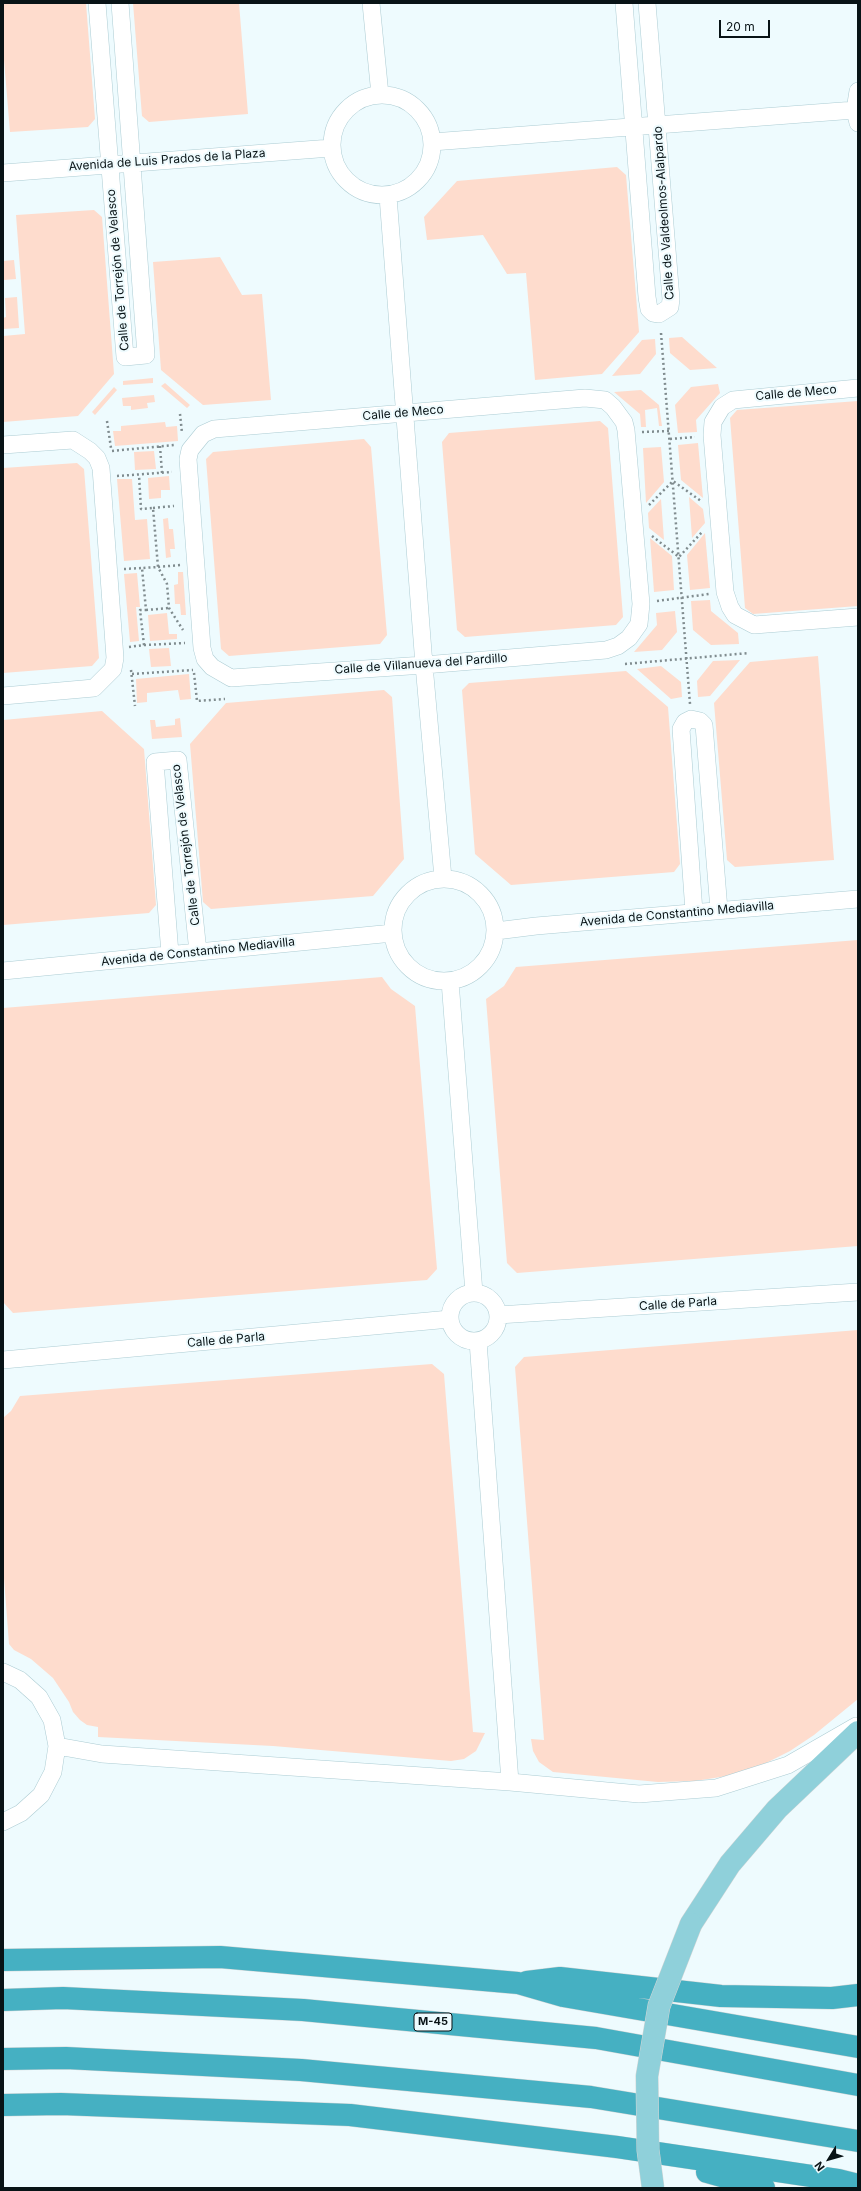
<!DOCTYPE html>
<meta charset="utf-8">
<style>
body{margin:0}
#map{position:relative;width:861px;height:2191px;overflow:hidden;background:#eefbfe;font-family:Inter,sans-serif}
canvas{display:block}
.frame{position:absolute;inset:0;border:4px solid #081316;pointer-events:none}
.north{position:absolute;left:809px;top:2139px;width:40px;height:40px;-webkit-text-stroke:3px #eefbfe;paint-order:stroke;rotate:233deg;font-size:11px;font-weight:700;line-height:16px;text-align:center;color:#081316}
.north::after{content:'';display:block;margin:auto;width:14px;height:18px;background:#081316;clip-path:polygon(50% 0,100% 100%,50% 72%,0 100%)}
.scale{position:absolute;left:719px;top:20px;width:51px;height:18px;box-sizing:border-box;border:2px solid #081316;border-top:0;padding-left:5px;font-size:12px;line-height:14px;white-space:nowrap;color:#081316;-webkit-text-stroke:3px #eefbfe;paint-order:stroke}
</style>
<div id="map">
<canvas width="861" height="2191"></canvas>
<div class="frame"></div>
<div class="north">N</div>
<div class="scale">20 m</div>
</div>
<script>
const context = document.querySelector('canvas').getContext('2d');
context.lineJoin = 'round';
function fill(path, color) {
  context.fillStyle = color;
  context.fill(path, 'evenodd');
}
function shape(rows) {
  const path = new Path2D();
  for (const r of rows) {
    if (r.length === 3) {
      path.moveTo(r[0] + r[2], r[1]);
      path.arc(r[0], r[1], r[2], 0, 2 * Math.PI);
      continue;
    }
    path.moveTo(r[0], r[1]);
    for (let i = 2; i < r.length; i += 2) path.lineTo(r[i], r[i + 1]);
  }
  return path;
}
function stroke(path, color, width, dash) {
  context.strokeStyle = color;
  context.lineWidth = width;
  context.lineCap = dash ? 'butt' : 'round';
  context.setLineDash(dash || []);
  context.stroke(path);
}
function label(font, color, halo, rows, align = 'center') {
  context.font = font + ' Inter,sans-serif';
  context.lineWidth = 4;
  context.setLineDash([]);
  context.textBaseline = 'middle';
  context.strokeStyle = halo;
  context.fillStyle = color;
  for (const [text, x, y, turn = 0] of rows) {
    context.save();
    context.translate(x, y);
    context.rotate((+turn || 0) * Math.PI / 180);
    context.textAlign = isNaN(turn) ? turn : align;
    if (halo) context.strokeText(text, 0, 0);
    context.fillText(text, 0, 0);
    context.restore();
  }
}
fill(shape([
 [3,3,86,3,95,119,88,127,10,132,3,48],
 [133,3,239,3,248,114,149,122,142,116],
 [617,167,626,175,639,332,602,374,535,380,526,273,507,274,483,235,427,240,424,217,457,181],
 [94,210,102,217,114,374,78,416,3,422,3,336,25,334,16,215],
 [220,257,242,295,262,294,271,400,203,405,161,370,153,262],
 [14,260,16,279,4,280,3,261],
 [17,297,19,328,3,329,3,318,6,317,5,298],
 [682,337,717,368,690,370,670,353,669,338],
 [655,339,656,354,640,374,612,376,642,340],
 [153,378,153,383,123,385,123,381],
 [165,383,190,405,187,408,161,386],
 [718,384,720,393,696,420,697,432,678,433,675,405,691,387],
 [114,387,117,390,95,415,92,412],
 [641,390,659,405,662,426,659,426,657,408,645,410,646,427,641,427,640,414,614,392],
 [154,395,155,402,147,403,148,408,131,410,131,406,123,406,122,398],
 [858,401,858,606,753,614,745,608,730,418,737,410],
 [600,421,608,428,623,617,616,625,465,637,457,630,442,442,449,433],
 [165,422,166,427,177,426,178,441,115,446,113,431,121,431,121,426],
 [364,439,371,447,387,635,380,644,229,656,221,649,206,459,213,452],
 [698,443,703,498,681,480,678,445],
 [661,447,664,482,646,503,643,448],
 [154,451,156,469,135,470,134,452],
 [77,463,84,469,99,658,92,666,3,673,3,468],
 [169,476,170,490,161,490,161,498,149,499,148,478],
 [117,479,132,479,135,520,147,519,150,559,124,561],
 [689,497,703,509,705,523,692,538],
 [661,499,664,540,649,528,648,513],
 [168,518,169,529,173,529,175,549,170,549,171,557,166,558,163,519],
 [705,533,710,588,690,590,687,555],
 [650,538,672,556,674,590,654,592],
 [178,572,183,572,186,615,181,615,180,604,175,604,174,585,178,584],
 [137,573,140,607,136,607,139,641,130,642,124,574],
 [710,600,711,611,738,633,739,644,711,645,693,630,691,601],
 [675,611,677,632,662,650,634,652,657,625,656,613],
 [167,613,169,634,177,634,177,639,150,641,148,615],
 [169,648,171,666,151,667,149,649],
 [818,656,834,860,735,867,727,860,714,703,750,662],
 [740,660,710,696,698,697,697,681,713,661],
 [661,666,681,682,682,697,671,699,637,669],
 [626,671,668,707,680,864,674,872,511,885,475,854,462,690,469,683],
 [189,674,191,699,180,700,178,690,147,693,147,702,137,703,136,679],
 [384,690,392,697,404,859,373,896,211,909,203,902,190,744,226,703],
 [102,711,144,749,156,905,149,913,3,925,3,720],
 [180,718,182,737,152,739,150,720,155,720,156,727,175,725,175,719],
 [858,940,858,1246,517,1273,507,1263,486,999,504,986,516,967],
 [382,977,391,989,415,1006,437,1269,427,1280,13,1313,3,1302,3,1008],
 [858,1330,858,1699,814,1735,790,1751,762,1765,727,1776,695,1781,658,1782,553,1772,539,1762,533,1751,531,1739,544,1740,515,1367,524,1357],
 [432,1364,444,1374,473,1732,485,1733,476,1751,464,1759,451,1761,273,1746,98,1737,98,1727,87,1725,80,1720,73,1712,69,1702,53,1678,31,1659,14,1650,9,1644,3,1565,3,1418,11,1411,20,1396]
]), '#fedccd');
const street = shape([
 [97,3,125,357,146,355,120,3],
 [371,3,380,95],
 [624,3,647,297,649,309,653,313,659,314,670,307,671,299,647,3],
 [858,91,855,110,858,123],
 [382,145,50],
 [432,142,855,110],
 [3,173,331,148],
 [388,196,424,665,443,878],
 [858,388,733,400,722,407,713,422,712,435,725,592,730,607,735,615,754,625,858,617],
 [585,398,605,400,613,407,624,422,626,430,641,604,639,624,629,638,618,646,606,650,424,665,231,678,212,667,205,659,202,648,188,459,190,450,203,434,214,429,585,398],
 [3,445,73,440,90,451,97,458,101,468,115,658,113,669,94,688,3,696],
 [444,930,51],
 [694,912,681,729,685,722,691,719,700,721,704,725,719,910],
 [496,931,536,926,858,899],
 [170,954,155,762,178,760,198,952],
 [3,971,393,933],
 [450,981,474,1293],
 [474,1317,24],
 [498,1315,858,1292],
 [478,1341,510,1782],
 [3,1360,450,1319],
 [3,1672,20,1680,39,1697,52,1720,57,1746,53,1772,41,1795,21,1813,3,1822],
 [57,1746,102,1754,510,1782,639,1794,716,1788,788,1765,856,1726]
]);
const primary = shape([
 [691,1924,730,1864,777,1809,858,1732]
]);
const highway = shape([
 [3,1960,220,1957,518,1983,563,1996,858,2047],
 [527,1982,560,1978,721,1996,832,1998,858,1995],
 [3,2000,63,1998,303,2010,596,2038,858,2085],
 [3,2059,66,2058,301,2070,591,2097,858,2141],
 [3,2105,61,2104,350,2115,617,2147,838,2180,858,2185],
 [707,2172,764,2188]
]);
stroke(street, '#acccd3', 18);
stroke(primary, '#d3d5d5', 23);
stroke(highway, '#d3d5d5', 23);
stroke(shape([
 [661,333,690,704],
 [180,414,182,433],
 [107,421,111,448],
 [642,432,669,431],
 [670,439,695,437],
 [160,446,162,473],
 [112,451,174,445],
 [117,476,172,472],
 [649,505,673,481,701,501],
 [153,508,174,506],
 [652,536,679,557,703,531],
 [180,565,158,567,167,584,169,608,183,630],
 [124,569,142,568],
 [657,601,709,594],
 [146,610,169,608],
 [144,645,185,643],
 [129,647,144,645,140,610,146,610,142,568,158,567,153,508,141,509,139,475],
 [625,664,749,653],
 [131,670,135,706],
 [194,673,197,701,225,699],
 [132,674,193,670]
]), '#808c8f', 2.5, [2, 3]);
stroke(street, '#fff', 17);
stroke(primary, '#8fd0da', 22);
stroke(highway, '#45b0c2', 22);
const primaryBridge = shape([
 [653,2188,648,2150,647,2076,659,2006,691,1924]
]);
stroke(primaryBridge, '#d3d5d5', 23, []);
stroke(primaryBridge, '#8fd0da', 22);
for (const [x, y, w] of [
 [433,2022,38]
]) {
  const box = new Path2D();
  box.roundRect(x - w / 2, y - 9, w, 18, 3);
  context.fillStyle = '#eefbfe';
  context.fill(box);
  stroke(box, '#081316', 1);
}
label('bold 11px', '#081316', null, [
 ["M-45",433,2022]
]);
label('12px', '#081316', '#eefbfe', [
 ["Avenida de Luis Prados de la Plaza",167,160,-4],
 ["Calle de Valdeolmos-Alalpardo",664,213,-94],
 ["Calle de Torrejón de Velasco",118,270,-95],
 ["Calle de Meco",796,393,-5],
 ["Calle de Meco",403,413,-5],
 ["Calle de Villanueva del Pardillo",421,664,-4],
 ["Calle de Torrejón de Velasco",186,845,-97],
 ["Avenida de Constantino Mediavilla",677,914,-5],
 ["Avenida de Constantino Mediavilla",198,952,-6],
 ["Calle de Parla",678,1304,-4],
 ["Calle de Parla",226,1340,-5]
]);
</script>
